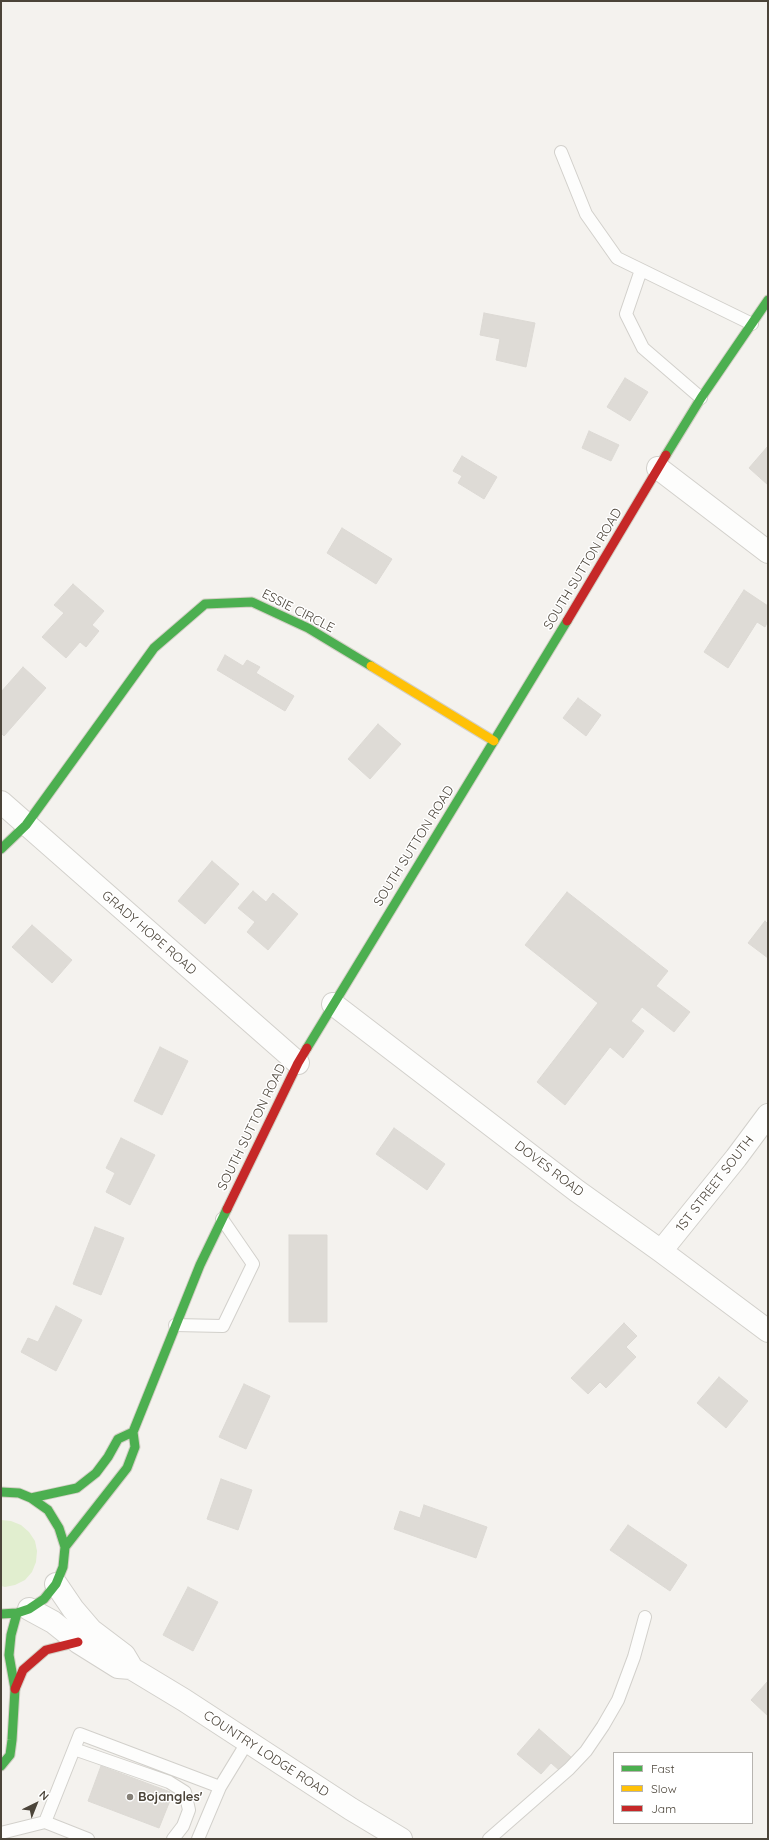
<!DOCTYPE html>
<style>
body{margin:0}
#map{position:relative;width:769px;height:1840px;overflow:hidden;background:#f4f2ee;font-family:Quicksand,sans-serif}
canvas{display:block}
.frame{position:absolute;inset:0;border:2px solid #4b4439;pointer-events:none}
.legend{position:absolute;left:613px;top:1752px;width:140px;height:72px;box-sizing:border-box;background:#fff;border:1px solid #b7b4b0;margin:0;padding:5px 7px;list-style:none;font-size:12px;color:#4b4439}
.legend li{display:flex;align-items:center;gap:8px;height:20px}
.legend b{width:20px;border:1px solid #b7b4b0}
.north{position:absolute;left:16px;top:1784px;width:40px;height:40px;-webkit-text-stroke:3px #fff;paint-order:stroke;rotate:43deg;font-size:11px;font-weight:700;line-height:16px;text-align:center;color:#4b4439}
.north::after{content:'';display:block;margin:auto;width:14px;height:18px;background:#4b4439;clip-path:polygon(50% 0,100% 100%,50% 72%,0 100%)}
</style>
<div id="map">
<canvas width="769" height="1840"></canvas>
<div class="frame"></div>
<ul class="legend">
<li><b style="height:5px;background:#4caf50"></b>Fast</li>
<li><b style="height:5px;background:#ffc107"></b>Slow</li>
<li><b style="height:5px;background:#c62828"></b>Jam</li>
</ul>
<div class="north">N</div>
</div>
<script>
const context = document.querySelector('canvas').getContext('2d');
context.lineJoin = 'round';
function fill(path, color) {
  context.fillStyle = color;
  context.fill(path, 'evenodd');
}
function shape(rows) {
  const path = new Path2D();
  for (const r of rows) {
    path.moveTo(r[0], r[1]);
    for (let i = 2; i < r.length; i += 2) path.lineTo(r[i], r[i + 1]);
  }
  return path;
}
function stroke(path, color, width, dash) {
  context.strokeStyle = color;
  context.lineWidth = width;
  context.lineCap = dash ? 'butt' : 'round';
  context.setLineDash(dash || []);
  context.stroke(path);
}
function label(font, color, halo, rows, align = 'center') {
  context.font = font + ' Quicksand,sans-serif';
  context.lineWidth = 3;
  context.setLineDash([]);
  context.textBaseline = 'middle';
  context.strokeStyle = halo;
  context.fillStyle = color;
  for (const [text, x, y, turn = 0] of rows) {
    context.save();
    context.translate(x, y);
    context.rotate((+turn || 0) * Math.PI / 180);
    context.textAlign = isNaN(turn) ? turn : align;
    if (halo) context.strokeText(text, 0, 0);
    context.fillText(text, 0, 0);
    context.restore();
  }
}
fill(shape([
 [1,1520,11,1521,21,1525,29,1532,35,1541,37,1551,36,1562,32,1572,25,1580,15,1585,5,1587,1,1586]
]), '#e1eecf');
const building = shape([
 [484,313,535,323,526,367,496,360,500,339,480,335,484,313],
 [625,378,648,392,630,421,607,407,625,378],
 [589,431,619,445,611,461,582,448,589,431],
 [768,446,768,485,749,468,768,446],
 [462,456,497,477,484,499,458,483,462,476,453,471,462,456],
 [342,528,392,559,376,584,327,553,342,528],
 [73,584,104,611,92,625,99,631,86,647,80,642,66,658,42,637,64,613,54,605,73,584],
 [744,590,768,606,768,621,765,627,757,622,728,668,704,652,744,590],
 [225,655,243,666,247,660,260,667,256,673,294,696,285,711,217,670,225,655],
 [23,667,46,688,4,736,1,733,1,692,23,667],
 [578,698,601,715,586,736,563,718,578,698],
 [378,724,401,744,370,779,348,759,378,724],
 [212,861,239,884,205,924,178,901,212,861],
 [253,891,266,902,273,893,298,914,268,950,247,932,255,922,238,908,253,891],
 [567,892,668,971,656,986,690,1012,674,1032,642,1007,631,1021,644,1031,623,1058,610,1047,565,1105,537,1082,598,1003,525,945,567,892],
 [765,921,768,924,768,958,748,943,765,921],
 [32,925,72,960,52,983,12,947,32,925],
 [160,1047,188,1061,162,1115,134,1101,160,1047],
 [394,1128,445,1164,427,1190,376,1154,394,1128],
 [121,1138,155,1155,130,1205,106,1192,115,1173,106,1168,121,1138],
 [95,1227,124,1238,101,1295,73,1284,95,1227],
 [289,1235,327,1235,327,1322,289,1322,289,1235],
 [56,1306,82,1320,56,1371,21,1352,28,1338,38,1342,56,1306],
 [624,1323,637,1336,626,1347,636,1357,606,1388,600,1382,588,1394,571,1378,624,1323],
 [719,1377,748,1401,726,1428,697,1403,719,1377],
 [244,1384,270,1396,246,1449,219,1437,244,1384],
 [221,1479,252,1490,238,1530,207,1519,221,1479],
 [424,1505,487,1527,476,1558,394,1529,400,1511,420,1518,424,1505],
 [628,1525,687,1565,670,1591,610,1550,628,1525],
 [188,1587,218,1602,193,1651,163,1635,188,1587],
 [768,1681,768,1716,751,1700,768,1681],
 [539,1729,571,1757,559,1770,551,1763,541,1774,517,1754,539,1729],
 [101,1766,173,1793,159,1828,88,1801,101,1766]
]);
fill(building, '#dedbd6');
stroke(building, '#dcd9d4', 1);
const lane = shape([
 [561,152,586,214,617,258,752,324],
 [641,270,626,314,643,348,701,398],
 [175,1325,223,1326,253,1264,222,1219],
 [74,1749,169,1782,185,1792,189,1810,183,1826,173,1839],
 [45,1822,80,1734,220,1787],
 [1,1833,45,1822,88,1839],
 [198,1839,220,1787,248,1741],
 [489,1839,569,1769,586,1751,603,1726,618,1700,634,1657,645,1617]
]);
const street = shape([
 [658,468,768,552],
 [1,802,298,1063],
 [333,1004,577,1191,661,1251,768,1331],
 [661,1251,736,1158,768,1115],
 [56,1584,73,1609,91,1630,124,1655,130,1665],
 [29,1609,53,1622,78,1642,118,1667,131,1668,184,1700,351,1809,401,1839]
]);
const fast = shape([
 [666,455,701,398,768,300],
 [1,849,26,825,154,648,205,604,252,602,308,628,371,666],
 [307,1048,567,621],
 [1,1492,19,1493,31,1498,48,1510,59,1528,65,1547,63,1567,56,1584,44,1599,29,1609,17,1613,1,1614],
 [31,1498,77,1488,96,1473,108,1457,118,1439,133,1432],
 [65,1547,127,1468,135,1447,133,1432,200,1265,227,1209],
 [1,1766,10,1755,12,1740,15,1689,9,1655,11,1635,17,1613]
]);
const slow = shape([
 [371,666,494,741]
]);
const jam = shape([
 [567,621,666,455],
 [227,1209,298,1063,307,1048],
 [15,1689,23,1670,46,1650,78,1642]
]);
stroke(lane, '#d2d0cb', 14);
stroke(street, '#d2d0cb', 24);
stroke(fast, '#d3cfc5', 11);
stroke(slow, '#d3cfc5', 11);
stroke(jam, '#d3cfc5', 11);
stroke(lane, '#fdfdfc', 12);
stroke(street, '#fdfdfc', 22);
stroke(fast, '#4caf50', 9);
stroke(slow, '#ffc107', 9);
stroke(jam, '#c62828', 9);
for (const [x, y, r, color] of [
 [130,1797,4,"#868178"]
]) {
  const dot = new Path2D();
  dot.arc(x, y, r, 0, 2 * Math.PI);
  context.fillStyle = color;
  context.fill(dot);
  stroke(dot, '#fff', 1.5);
}
label('13px', '#4b4439', '#fff', [
 ["SOUTH SUTTON ROAD",583,569,-59],
 ["ESSIE CIRCLE",298,611,27],
 ["SOUTH SUTTON ROAD",414,846,-58],
 ["GRADY HOPE ROAD",149,933,41],
 ["SOUTH SUTTON ROAD",252,1127,-64],
 ["DOVES ROAD",549,1169,37],
 ["1ST STREET SOUTH",715,1184,-52],
 ["COUNTRY LODGE ROAD",266,1754,33]
]);
label('bold 13px', '#4b4439', '#fff', [
 ["Bojangles'",138,1797]
], 'left');
</script>
